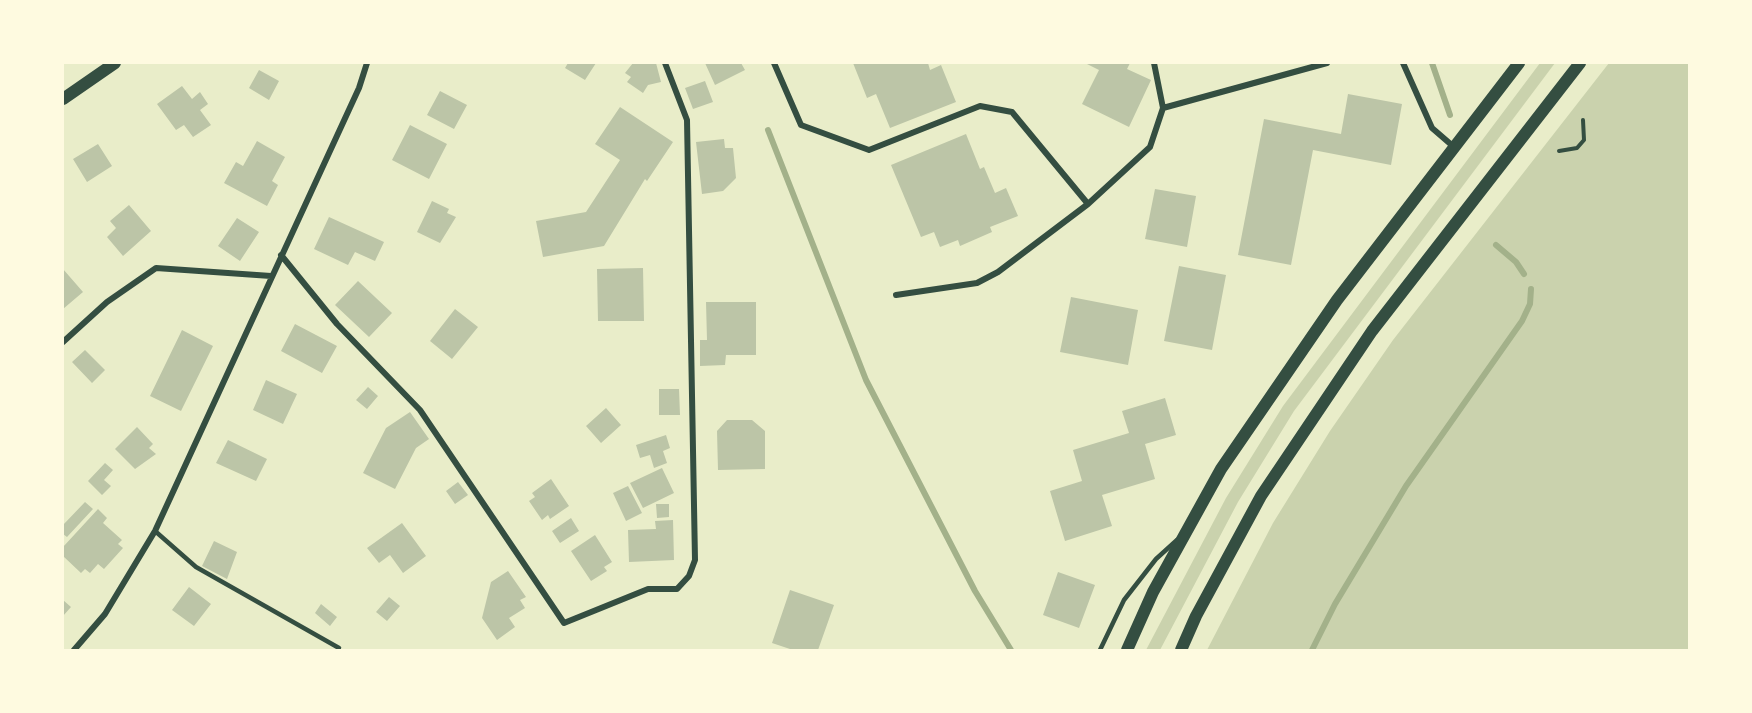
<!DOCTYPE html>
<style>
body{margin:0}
#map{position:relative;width:1752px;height:713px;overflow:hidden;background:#e9edc9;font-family:"Open Sans",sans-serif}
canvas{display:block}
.frame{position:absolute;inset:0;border:64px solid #fefae0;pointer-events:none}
</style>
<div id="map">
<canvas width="1752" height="713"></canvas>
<div class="frame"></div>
</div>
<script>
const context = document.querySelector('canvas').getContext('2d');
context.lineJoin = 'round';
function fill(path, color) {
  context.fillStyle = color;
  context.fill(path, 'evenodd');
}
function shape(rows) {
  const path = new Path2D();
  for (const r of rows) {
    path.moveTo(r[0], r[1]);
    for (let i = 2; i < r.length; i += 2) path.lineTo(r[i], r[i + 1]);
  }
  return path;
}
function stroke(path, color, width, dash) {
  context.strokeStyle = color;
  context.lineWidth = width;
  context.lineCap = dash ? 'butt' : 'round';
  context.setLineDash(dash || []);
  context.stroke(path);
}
fill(shape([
 [1540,63,1555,63,1294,411,1238,502,1160,650,1146,650,1226,498,1283,406],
 [1609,63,1689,63,1689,650,1207,650,1273,523,1330,431,1393,340]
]), '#cad2ad');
stroke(shape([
 [1432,63,1450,115],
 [768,130,866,380,975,591,1011,650],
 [1496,245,1516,262,1524,274],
 [1312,650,1335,604,1406,486,1522,321,1530,304,1531,289]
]), '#a3b18a', 6);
fill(shape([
 [568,63,596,63,585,80,565,68],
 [633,63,656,63,661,82,648,85,643,93,627,82,631,77,625,73],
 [705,63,741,63,745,70,715,85],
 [853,63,928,63,930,70,941,65,956,102,890,128,876,94,867,98],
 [1085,63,1130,63,1127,69,1151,80,1129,127,1082,104,1099,70],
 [259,70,279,81,269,100,249,88],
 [705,81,713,102,693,109,685,88],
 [182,86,192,99,200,92,208,104,200,110,211,125,193,137,184,125,176,130,157,104],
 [440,91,467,105,454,129,427,115],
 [1348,94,1402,104,1391,165,1313,150,1291,265,1238,255,1264,119,1341,134],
 [620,107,673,142,647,181,645,179,604,246,543,257,536,221,586,212,620,160,595,144],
 [410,125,447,144,429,179,392,160],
 [966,134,980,169,984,167,995,193,1006,188,1018,216,990,227,992,232,960,246,958,240,940,247,934,232,921,237,891,165],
 [724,139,725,148,733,148,736,178,723,191,702,194,696,142],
 [257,141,285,157,272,181,278,185,267,206,224,183,236,162,243,166],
 [98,144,112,166,87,182,73,159],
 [1155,189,1196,196,1187,247,1145,239],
 [432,201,449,209,447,213,456,217,440,243,417,232],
 [129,205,151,231,123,256,107,237,116,228,110,221],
 [329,217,384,242,375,261,355,252,348,265,314,249],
 [237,218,259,232,240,261,218,246],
 [1179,266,1226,275,1212,350,1164,341],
 [643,268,644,321,598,321,597,269],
 [63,269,83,292,63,309],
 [358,281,392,313,369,337,335,305],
 [1071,297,1138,310,1128,365,1060,352],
 [706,302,756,302,756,355,726,355,725,365,700,366,700,340,707,340],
 [455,309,478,327,452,359,430,341],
 [295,324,337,346,322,373,281,351],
 [182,330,213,346,181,411,150,396],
 [85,350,105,370,92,383,72,362],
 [266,380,297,394,283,424,253,410],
 [368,387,378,396,367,409,356,400],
 [659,389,679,389,680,415,659,415],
 [1165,398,1176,435,1145,444,1155,479,1102,495,1112,526,1065,541,1050,491,1082,481,1073,450,1129,433,1122,411],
 [606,408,621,425,601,443,586,426],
 [410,412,429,439,416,448,395,489,363,473,386,428],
 [727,420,752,420,765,431,765,469,718,470,717,431],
 [137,427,153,444,149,448,156,454,135,469,115,449],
 [666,435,670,448,663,451,667,463,654,468,650,455,640,458,636,445],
 [228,440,267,459,256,481,216,463],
 [105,463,113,470,104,480,111,486,102,495,88,481],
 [662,468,674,493,643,508,630,483],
 [551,479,569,506,550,519,548,515,542,520,529,501,535,497,532,493],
 [458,482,468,495,455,504,446,491],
 [628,486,642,513,626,521,613,493],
 [85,502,93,509,67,537,63,534,63,525],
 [656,504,669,504,669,517,657,518],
 [98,509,107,518,103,523,122,540,118,544,123,548,104,569,98,564,90,573,85,569,81,573,63,556,63,547],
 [571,518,579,531,560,543,552,531],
 [673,520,674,560,629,562,628,530,656,529,655,521],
 [402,523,426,556,403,573,390,555,379,563,367,548],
 [595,535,612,562,604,567,607,571,591,581,571,551],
 [214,541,237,552,227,579,202,566],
 [508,571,526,597,520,600,525,608,509,618,515,627,497,640,482,618,491,582],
 [1058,572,1095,585,1079,628,1043,615],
 [189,587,211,604,194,626,172,610],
 [790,590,834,605,818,650,793,650,772,643],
 [389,597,400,606,387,621,376,612],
 [63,600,71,607,63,616],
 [321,604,337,617,330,626,315,613]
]), '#bcc5a7');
stroke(shape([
 [1559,151,1577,148,1584,140,1583,120]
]), '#344e41', 4);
stroke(shape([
 [155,531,196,567,339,648],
 [1100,650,1124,600,1156,559,1177,540]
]), '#344e41', 4.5);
stroke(shape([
 [774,63,801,125,869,150,980,106,1012,112,1088,204],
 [1403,63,1432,128,1454,147],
 [1163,108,1327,63],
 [281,255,337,324,420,410,564,623,648,589,677,589,689,576,695,560,687,120,665,63],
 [896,295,977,283,998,272,1088,204,1150,147,1163,108,1154,63],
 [63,342,107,302,156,268,271,276],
 [74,650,105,614,155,531,359,88,367,63]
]), '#344e41', 6);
stroke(shape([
 [63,99,115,63],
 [1127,650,1153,592,1221,469,1337,300,1519,63],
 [1181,650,1196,616,1261,496,1372,331,1580,63]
]), '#344e41', 12);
</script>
